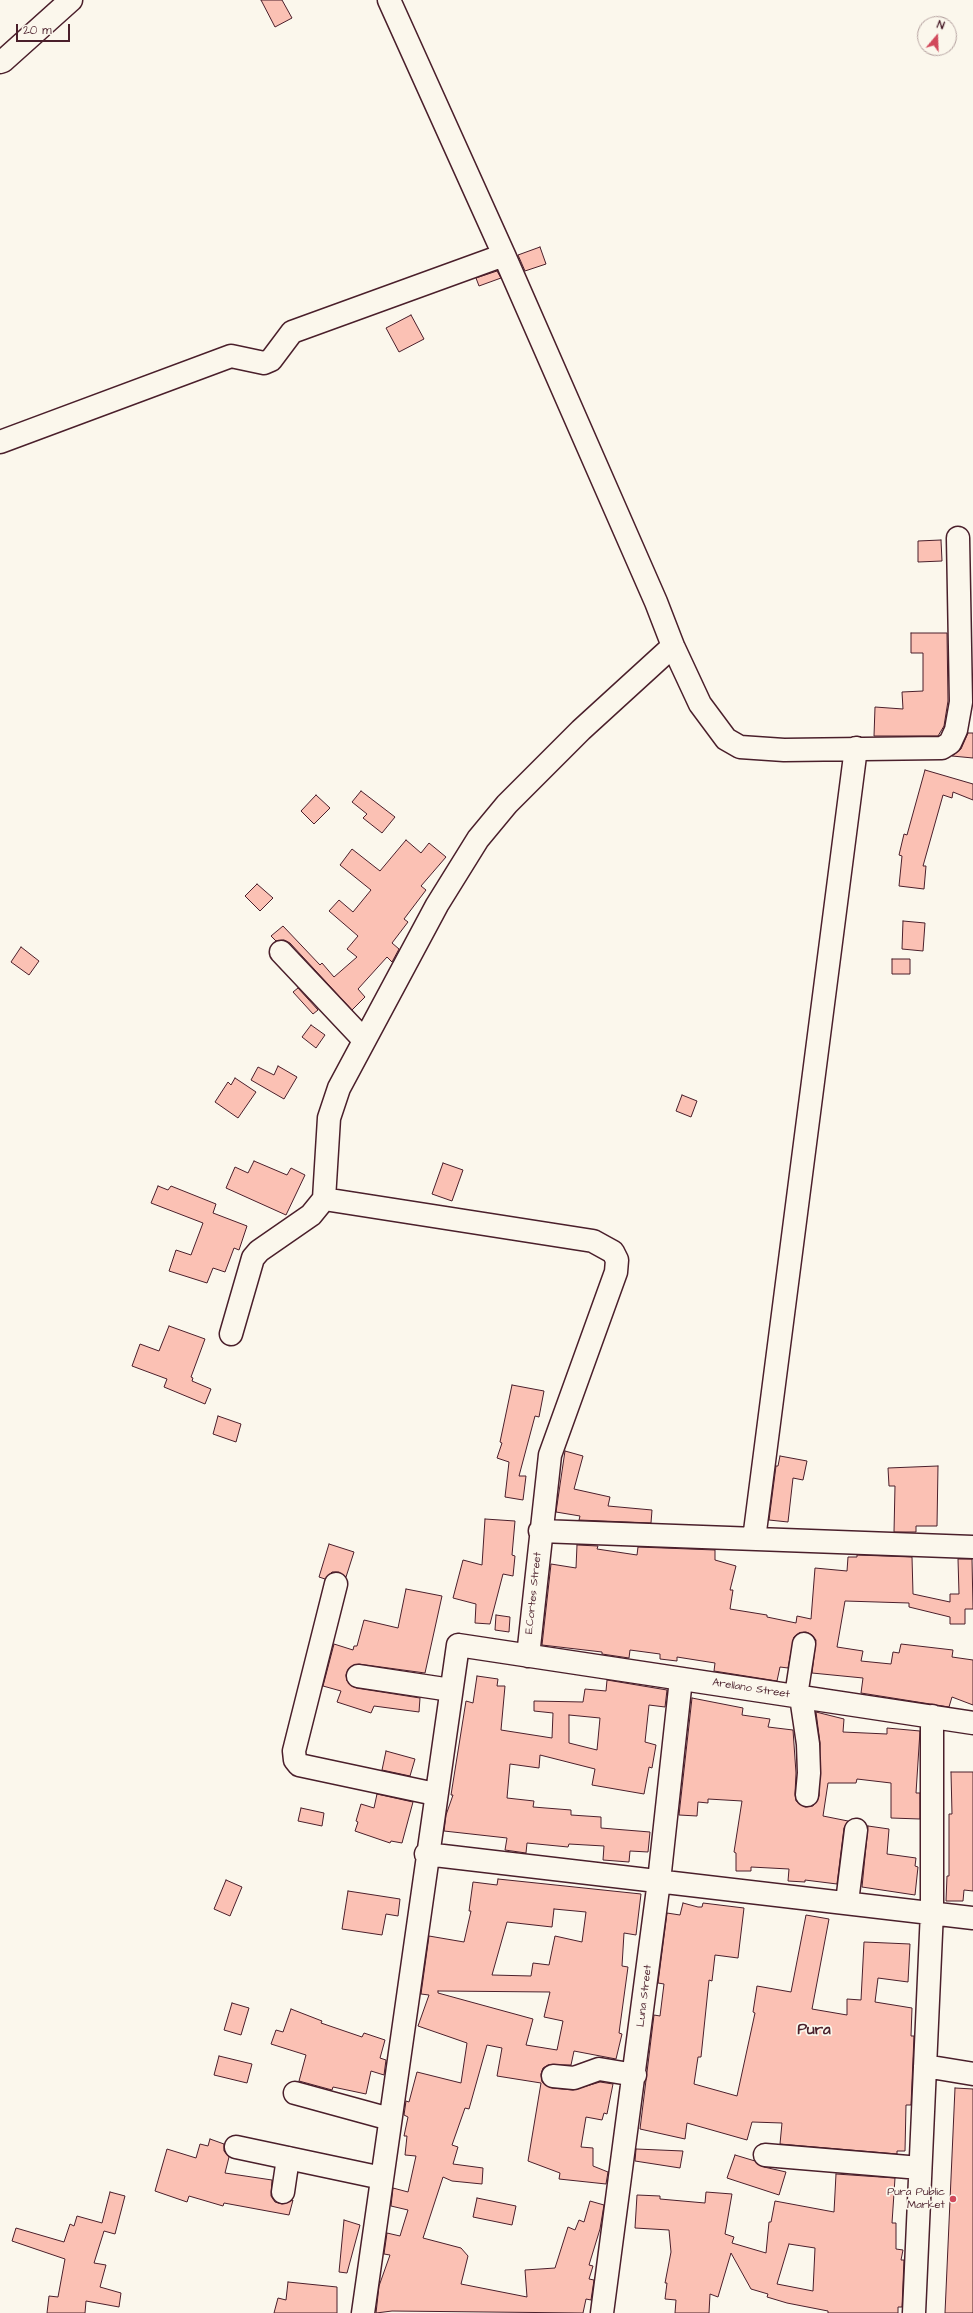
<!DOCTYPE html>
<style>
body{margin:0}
#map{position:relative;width:973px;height:2313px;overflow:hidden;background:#fbf7ec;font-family:"Architects Daughter",sans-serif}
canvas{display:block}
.north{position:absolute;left:917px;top:16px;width:40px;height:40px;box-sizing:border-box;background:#fbf7ec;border:1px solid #b4a19f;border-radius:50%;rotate:19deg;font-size:11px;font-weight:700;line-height:16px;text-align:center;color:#4a1f2b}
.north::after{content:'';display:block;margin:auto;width:14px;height:18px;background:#d1495b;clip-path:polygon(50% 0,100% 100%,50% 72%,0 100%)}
.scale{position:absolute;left:16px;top:24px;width:54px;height:18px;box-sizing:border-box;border:2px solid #4a1f2b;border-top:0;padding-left:5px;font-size:12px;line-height:14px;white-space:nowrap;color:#4a1f2b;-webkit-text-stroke:3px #fbf7ec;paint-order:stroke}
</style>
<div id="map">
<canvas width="973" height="2313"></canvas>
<div class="north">N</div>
<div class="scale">20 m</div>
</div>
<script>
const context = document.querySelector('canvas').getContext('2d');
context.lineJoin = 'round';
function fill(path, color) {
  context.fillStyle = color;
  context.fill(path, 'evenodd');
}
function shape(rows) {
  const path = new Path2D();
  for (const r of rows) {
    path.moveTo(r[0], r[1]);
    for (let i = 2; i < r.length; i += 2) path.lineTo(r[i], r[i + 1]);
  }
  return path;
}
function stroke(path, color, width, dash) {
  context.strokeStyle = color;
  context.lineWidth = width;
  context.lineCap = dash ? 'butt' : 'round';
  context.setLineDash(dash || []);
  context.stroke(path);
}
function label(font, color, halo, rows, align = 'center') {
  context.font = font + ' "Architects Daughter",sans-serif';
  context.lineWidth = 3.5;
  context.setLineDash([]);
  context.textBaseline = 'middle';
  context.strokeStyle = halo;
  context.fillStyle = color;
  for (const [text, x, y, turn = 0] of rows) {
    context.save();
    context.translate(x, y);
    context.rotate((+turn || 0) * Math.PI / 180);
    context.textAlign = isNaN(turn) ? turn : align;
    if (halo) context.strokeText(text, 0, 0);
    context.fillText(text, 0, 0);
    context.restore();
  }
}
const building = shape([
 [261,0,282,0,292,18,275,27,261,0],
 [540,247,546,264,525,271,518,255,540,247],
 [497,271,501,278,479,286,476,278,497,271],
 [411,315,424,339,399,352,386,328,411,315],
 [941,540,942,561,918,562,918,541,941,540],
 [911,633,947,633,948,701,944,726,938,736,874,736,875,707,903,709,902,692,923,691,923,653,911,653,911,633],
 [968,733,973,733,973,758,952,756,961,749,968,733],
 [925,770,973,784,973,800,953,792,952,798,943,795,923,866,926,866,924,889,899,886,902,856,899,855,904,834,907,835,925,770],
 [361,791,395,817,382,833,363,818,367,814,352,802,361,791],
 [316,795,330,808,314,824,301,811,316,795],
 [406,840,421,853,429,843,446,857,421,886,426,890,404,919,408,922,392,943,399,949,392,962,387,957,358,989,365,997,352,1010,290,943,284,940,276,941,271,936,283,926,320,965,322,963,334,977,357,957,347,949,358,936,329,911,339,900,353,912,371,890,340,865,352,849,380,871,406,840],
 [257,884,273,898,260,911,245,896,257,884],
 [903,921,925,923,923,951,902,949,903,921],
 [21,947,39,961,29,975,11,962,21,947],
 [892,959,910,959,910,974,892,974,892,959],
 [298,988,318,1010,313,1014,293,992,298,988],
 [311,1025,325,1035,316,1048,302,1037,311,1025],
 [278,1066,297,1077,284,1099,251,1080,258,1067,274,1075,278,1066],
 [235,1078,256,1092,238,1118,215,1102,228,1082,231,1085,235,1078],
 [682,1095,697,1101,691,1117,676,1111,682,1095],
 [254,1161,287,1175,291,1168,305,1175,286,1215,226,1188,235,1167,248,1173,254,1161],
 [443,1163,463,1170,452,1201,432,1194,443,1163],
 [158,1186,168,1190,171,1186,216,1204,213,1213,247,1226,239,1250,234,1248,225,1272,213,1268,207,1283,169,1271,176,1250,191,1255,203,1223,151,1203,158,1186],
 [169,1326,205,1339,191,1377,193,1378,192,1381,211,1389,205,1404,164,1387,167,1379,132,1366,140,1344,159,1351,169,1326],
 [512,1385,544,1391,539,1417,535,1416,519,1476,526,1476,523,1500,505,1497,509,1462,497,1458,502,1443,500,1442,512,1385],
 [218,1416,241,1424,236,1442,213,1434,218,1416],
 [565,1451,583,1456,574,1489,610,1497,608,1506,652,1510,651,1523,579,1520,580,1516,556,1512,565,1451],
 [780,1456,807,1461,803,1480,793,1478,788,1522,769,1520,776,1466,778,1466,780,1456],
 [938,1466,937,1526,916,1526,916,1532,894,1532,895,1486,889,1486,888,1468,938,1466],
 [485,1519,515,1521,512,1555,515,1556,513,1576,503,1574,490,1624,475,1623,476,1604,453,1598,463,1560,482,1565,485,1519],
 [329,1544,354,1552,346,1577,339,1572,332,1572,325,1579,319,1577,329,1544],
 [577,1545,598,1546,597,1549,637,1555,638,1547,715,1550,715,1560,736,1566,730,1590,733,1590,730,1609,767,1615,767,1617,796,1623,797,1616,811,1619,815,1568,847,1571,848,1557,857,1557,857,1555,912,1557,913,1594,950,1602,950,1594,959,1594,958,1559,972,1559,973,1609,965,1609,965,1624,950,1624,950,1617,909,1607,909,1603,845,1601,837,1647,863,1651,861,1661,891,1664,893,1652,899,1653,901,1644,953,1650,952,1657,973,1660,973,1705,952,1697,949,1707,861,1693,863,1678,812,1673,816,1640,812,1635,806,1632,799,1633,794,1637,788,1668,780,1667,777,1681,714,1671,715,1663,677,1657,677,1661,660,1659,660,1654,630,1650,629,1658,602,1654,602,1652,542,1645,551,1564,576,1568,577,1545],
 [406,1589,442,1596,425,1673,359,1664,349,1668,346,1675,347,1681,356,1688,420,1698,419,1712,374,1706,371,1713,337,1702,341,1691,323,1686,334,1644,353,1650,354,1646,357,1646,364,1620,398,1628,406,1589],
 [496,1615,510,1617,509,1632,495,1630,496,1615],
 [477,1676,498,1679,497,1686,505,1686,501,1730,552,1738,553,1713,534,1711,534,1701,583,1702,585,1689,606,1691,607,1680,667,1690,665,1707,649,1705,645,1742,656,1745,652,1768,649,1767,644,1794,592,1785,595,1769,540,1755,539,1768,510,1764,507,1798,534,1801,533,1807,571,1810,571,1815,601,1817,601,1828,650,1832,648,1852,630,1851,629,1862,603,1860,604,1846,569,1844,568,1847,527,1843,526,1853,505,1850,507,1838,444,1831,446,1815,453,1795,451,1795,466,1701,473,1703,477,1676],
 [569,1715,600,1718,597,1750,569,1743,569,1715],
 [692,1698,743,1708,742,1715,770,1719,768,1727,793,1730,796,1773,795,1794,796,1801,805,1807,813,1806,819,1796,820,1743,816,1712,844,1719,843,1732,887,1734,887,1728,920,1731,916,1793,920,1793,920,1819,891,1818,891,1783,857,1779,856,1783,828,1783,823,1816,848,1821,844,1828,837,1884,805,1880,805,1882,788,1881,789,1869,751,1867,751,1871,736,1871,736,1853,734,1852,742,1801,708,1799,708,1803,698,1802,697,1816,679,1815,692,1698],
 [386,1751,415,1759,410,1776,382,1770,386,1751],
 [951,1772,973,1772,973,1891,964,1890,963,1901,946,1901,947,1876,949,1876,949,1814,952,1814,951,1772],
 [377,1794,413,1802,402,1843,391,1841,390,1843,355,1831,358,1822,356,1821,361,1804,374,1808,377,1794],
 [301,1808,324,1813,322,1826,298,1821,301,1808],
 [868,1826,889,1829,887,1854,916,1858,915,1866,918,1867,915,1895,862,1887,868,1826],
 [498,1879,641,1894,636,1935,624,1933,622,1966,628,1967,619,2033,622,2034,616,2059,574,2051,571,2065,548,2065,543,2068,541,2074,542,2082,552,2088,573,2090,600,2082,613,2084,607,2114,604,2113,602,2120,586,2117,581,2147,593,2148,593,2166,608,2172,606,2184,559,2179,560,2173,528,2161,541,2083,497,2076,502,2048,487,2045,469,2109,465,2108,452,2145,458,2147,453,2164,483,2168,482,2184,452,2181,443,2177,423,2238,461,2248,468,2256,461,2284,527,2297,525,2270,555,2268,568,2227,575,2230,579,2220,584,2222,590,2201,604,2205,600,2229,589,2265,593,2266,589,2279,594,2280,591,2300,586,2299,583,2313,392,2311,376,2313,379,2286,390,2255,384,2254,387,2233,400,2236,408,2210,391,2206,393,2188,408,2192,416,2156,405,2155,407,2136,404,2136,408,2117,404,2115,406,2101,409,2102,417,2072,461,2083,467,2043,418,2026,429,1995,421,1994,429,1936,464,1942,471,1911,469,1911,473,1882,497,1885,498,1879],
 [554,1909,586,1912,582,1942,555,1936,549,1965,533,1963,531,1976,492,1975,507,1922,552,1927,554,1909],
 [438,1991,550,1992,544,2017,563,2021,557,2050,526,2045,533,2019,438,1993,438,1991],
 [226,1880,242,1887,230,1916,214,1909,226,1880],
 [348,1891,400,1899,398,1916,386,1914,382,1935,342,1929,348,1891],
 [683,1903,698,1907,702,1907,703,1903,744,1908,738,1958,715,1955,712,1981,709,1980,701,2057,698,2057,694,2084,737,2096,755,2013,753,2012,757,1986,791,1992,806,1915,829,1919,812,2009,847,2015,847,1999,861,2000,864,1942,910,1944,908,1982,878,1978,875,2002,912,2008,911,2036,914,2036,911,2105,906,2105,905,2151,897,2151,897,2154,780,2144,782,2123,752,2122,747,2140,687,2123,685,2139,640,2129,654,2015,660,2016,664,1984,658,1983,667,1913,680,1915,683,1903],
 [232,2003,249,2008,241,2035,224,2030,232,2003],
 [291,2009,322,2021,321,2023,362,2037,364,2033,385,2040,380,2058,386,2060,384,2075,371,2071,366,2094,333,2087,332,2090,299,2081,306,2055,271,2044,276,2030,283,2032,291,2009],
 [219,2056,252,2064,247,2083,214,2075,219,2056],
 [955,2088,973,2089,973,2313,945,2313,955,2088],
 [210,2139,224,2144,224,2151,229,2157,225,2173,272,2180,271,2196,275,2202,282,2204,293,2200,289,2215,224,2203,223,2206,189,2196,187,2202,155,2191,167,2149,196,2158,200,2144,208,2146,210,2139],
 [636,2149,683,2151,680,2168,635,2161,636,2149],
 [735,2155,755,2161,764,2167,786,2172,779,2195,727,2178,735,2155],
 [836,2174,895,2178,892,2223,896,2223,896,2249,903,2250,901,2260,904,2260,902,2307,898,2307,898,2313,828,2313,828,2311,787,2303,767,2297,768,2294,751,2289,731,2253,718,2297,710,2294,709,2313,675,2313,676,2300,665,2299,667,2283,665,2283,671,2252,669,2230,635,2228,637,2195,660,2196,660,2199,705,2203,706,2192,732,2194,725,2234,734,2237,732,2243,766,2253,769,2222,771,2222,775,2201,834,2212,836,2174],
 [789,2244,815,2248,813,2291,777,2284,789,2244],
 [110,2192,125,2196,115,2234,104,2231,94,2263,106,2265,100,2287,121,2293,119,2307,86,2301,85,2313,47,2313,49,2296,58,2297,65,2259,12,2241,16,2228,64,2242,70,2224,74,2226,77,2216,102,2223,110,2192],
 [477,2198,516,2206,512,2225,473,2217,477,2198],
 [344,2220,360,2225,347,2273,339,2272,344,2220],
 [288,2282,337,2287,337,2313,274,2313,278,2298,286,2300,288,2282]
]);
fill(building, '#fbc1b4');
stroke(building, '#4a1f2b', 1);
const minor = shape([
 [389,0,504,255,656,602,673,646,700,704,726,739,740,747,784,750,942,748,950,743,956,730,961,702,958,538],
 [0,62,3,61,71,0],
 [0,442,231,356,264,363,271,360,292,332,504,255],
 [281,952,364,1040],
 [324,1199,593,1241,613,1252,617,1260,616,1272,550,1455,528,1656],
 [231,1334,253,1258,259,1251,311,1215,324,1199,329,1118,339,1088,437,905,478,839,507,804,581,730,673,646],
 [540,1531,973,1547],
 [754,1539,856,748],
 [336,1584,294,1751,295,1760,299,1765,435,1794],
 [358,1676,451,1690],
 [796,1696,804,1644],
 [801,1697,808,1744,809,1773,807,1795],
 [426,1854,973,1918],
 [847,1902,856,1830],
 [925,2066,973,2074],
 [553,2076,574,2078,599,2069,635,2075],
 [295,2093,390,2119],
 [236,2147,382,2178],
 [765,2155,920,2168],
 [283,2192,288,2158],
 [363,2313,458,1645,973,1723],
 [602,2313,659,1881,681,1679],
 [914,2313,932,1911,932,1716]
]);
stroke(minor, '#4a1f2b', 25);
stroke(minor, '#fbf7ec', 22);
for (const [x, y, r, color] of [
 [953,2199,4,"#d1495b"]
]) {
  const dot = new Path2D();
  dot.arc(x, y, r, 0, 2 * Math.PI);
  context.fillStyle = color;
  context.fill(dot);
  stroke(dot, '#fbf7ec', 1.5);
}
label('11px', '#4a1f2b', '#fbf7ec', [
 ["E.Cortes Street",534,1593,-84],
 ["Arellano Street",751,1689,9],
 ["Luna Street",645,1996,-83]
]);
label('11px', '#4a1f2b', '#fbf7ec', [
 ["Pura Public",945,2193],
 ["Market",945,2206]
], 'right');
label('bold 15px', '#4a1f2b', '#fbf7ec', [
 ["Pura",814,2031]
]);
</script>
